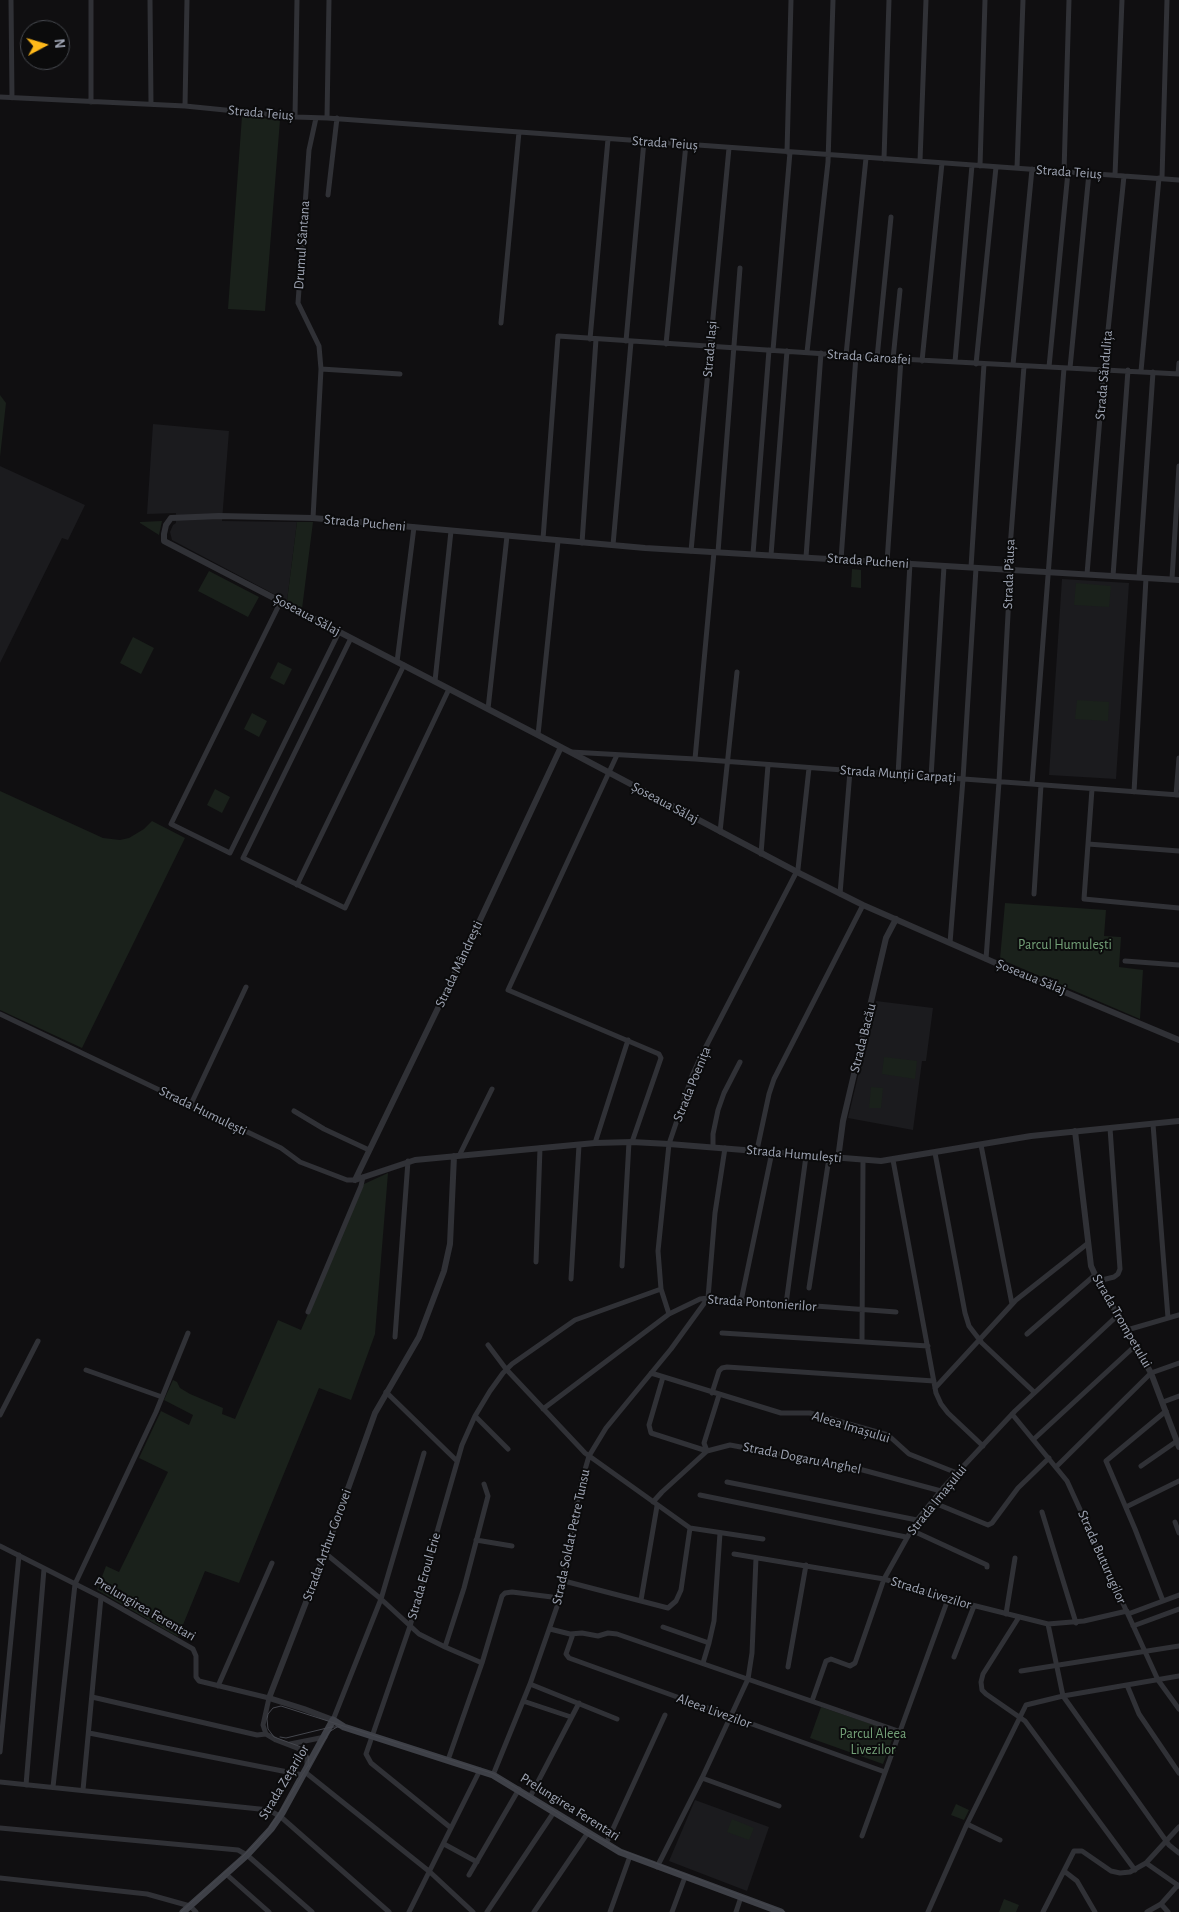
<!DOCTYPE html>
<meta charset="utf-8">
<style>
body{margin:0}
#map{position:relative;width:1179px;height:1912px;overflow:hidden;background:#100f11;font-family:"Alegreya Sans",sans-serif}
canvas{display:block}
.north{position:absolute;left:20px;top:20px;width:50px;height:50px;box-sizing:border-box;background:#0b0b0c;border:1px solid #46494f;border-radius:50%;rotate:84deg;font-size:14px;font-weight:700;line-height:20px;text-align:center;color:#9fa5b4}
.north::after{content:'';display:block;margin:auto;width:18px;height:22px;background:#ffb91a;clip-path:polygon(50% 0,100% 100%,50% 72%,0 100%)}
</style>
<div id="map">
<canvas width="1179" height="1912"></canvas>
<div class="north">N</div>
</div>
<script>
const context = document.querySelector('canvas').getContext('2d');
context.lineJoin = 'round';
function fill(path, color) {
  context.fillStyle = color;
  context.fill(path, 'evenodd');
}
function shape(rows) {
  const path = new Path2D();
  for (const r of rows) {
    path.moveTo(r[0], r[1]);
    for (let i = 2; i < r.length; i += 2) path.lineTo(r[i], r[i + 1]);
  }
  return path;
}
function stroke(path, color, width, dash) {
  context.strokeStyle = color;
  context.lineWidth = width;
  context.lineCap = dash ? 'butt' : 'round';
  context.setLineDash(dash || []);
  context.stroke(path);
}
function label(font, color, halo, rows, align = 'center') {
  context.font = font + ' "Alegreya Sans",sans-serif';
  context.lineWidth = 4;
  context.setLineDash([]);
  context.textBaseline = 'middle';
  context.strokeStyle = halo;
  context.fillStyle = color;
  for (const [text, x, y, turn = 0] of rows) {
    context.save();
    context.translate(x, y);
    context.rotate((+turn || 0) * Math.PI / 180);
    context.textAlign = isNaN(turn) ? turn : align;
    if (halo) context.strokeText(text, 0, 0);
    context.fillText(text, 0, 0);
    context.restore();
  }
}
fill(shape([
 [153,424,229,431,222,521,297,522,287,601,172,540,170,532,173,525,176,523,176,513,147,514],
 [0,466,85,505,68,540,62,538,0,663],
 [1062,579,1129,583,1116,779,1049,775],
 [876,1001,933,1008,926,1061,922,1061,913,1130,848,1118],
 [695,1800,769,1827,747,1891,669,1861]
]), '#1b1b1e');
fill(shape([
 [242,116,280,120,265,311,228,309],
 [0,395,6,403,0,457],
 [162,521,159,535,140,523,140,522],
 [297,522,313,522,302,609,287,601],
 [852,569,861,570,861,588,851,587],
 [209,571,259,597,248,617,198,591],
 [1076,583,1111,586,1109,607,1074,605],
 [133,637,154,648,141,674,120,663],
 [278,662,292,669,284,685,270,678],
 [1077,700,1109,702,1108,721,1075,719],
 [252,713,267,721,259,737,244,729],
 [215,789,230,797,222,813,207,805],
 [0,791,103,838,120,840,129,838,144,829,152,821,185,838,82,1048,0,1010],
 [1005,903,1106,910,1104,936,1121,937,1119,967,1143,970,1140,1019,1000,959],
 [884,1057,917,1061,915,1079,882,1074],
 [871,1087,883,1088,881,1108,869,1108],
 [388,1173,375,1334,351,1400,319,1388,239,1583,205,1571,178,1637,97,1590,106,1566,119,1572,168,1472,139,1458,161,1411,189,1425,193,1415,164,1400,173,1380,177,1382,180,1388,190,1394,223,1408,222,1414,235,1419,278,1320,301,1330,364,1184],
 [821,1707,895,1732,883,1764,810,1738],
 [956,1804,969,1810,964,1820,951,1815],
 [732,1819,754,1828,749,1840,727,1832],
 [1004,1899,1019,1905,1016,1912,999,1912]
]), '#1a211b');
stroke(shape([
 [11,0,12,98],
 [150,0,151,104],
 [0,97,185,106,295,117,327,118,1179,180],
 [91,102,91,0],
 [185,106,187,0],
 [295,117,297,0],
 [327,118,329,0],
 [787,152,791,0],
 [884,159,889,0],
 [920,161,926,0],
 [980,166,985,0],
 [1017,168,1023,0],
 [1064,172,1069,0],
 [1115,175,1122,0],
 [1162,178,1167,0],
 [328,195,337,118],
 [501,323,519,132],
 [590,339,608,139],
 [626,341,644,141],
 [666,344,686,144],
 [773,350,790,152],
 [807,352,828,162,833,0],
 [846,355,866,158],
 [877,358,891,217],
 [893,359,900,290],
 [922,361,942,163],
 [955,362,972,165],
 [976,364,996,167],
 [1013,365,1032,169],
 [1049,367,1068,172],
 [1070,368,1089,173],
 [321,369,400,374],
 [1141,371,1159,178],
 [1178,374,1179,363],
 [313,518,321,369,319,346,298,303,309,150,316,118],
 [543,539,558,336,901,359,1179,374],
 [582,543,596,339],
 [613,545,631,342],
 [691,551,729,148],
 [718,552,740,268],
 [753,554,769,350],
 [771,555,787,351],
 [806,557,821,353],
 [841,559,856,356],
 [887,562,901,359],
 [971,567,984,364],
 [1087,574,1104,369,1124,176],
 [1113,576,1128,370],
 [1139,577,1153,372],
 [1172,579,1179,466],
 [281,601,171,824,230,853,339,632],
 [351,638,243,858,345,908,449,689],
 [397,662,414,527],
 [435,681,451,531],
 [488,709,507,536],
 [538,735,558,541],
 [571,752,695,759,1179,795],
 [617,755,508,990,659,1054,661,1058,632,1142],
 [695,759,714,552],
 [898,775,910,563],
 [931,777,944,566],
 [1032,784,1064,368],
 [1092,789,1084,899,1179,908],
 [1134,792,1146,578],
 [1176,795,1179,758],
 [720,832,737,672],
 [1088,844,1179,851],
 [761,854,768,765],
 [297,885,404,665],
 [840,894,850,771],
 [1034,894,1041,785],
 [950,943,963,779,976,568],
 [986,959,999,782,1010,577,1009,561,1024,366],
 [1125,961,1179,965],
 [0,1014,281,1148,300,1162,347,1180,355,1180],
 [191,1104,246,987],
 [294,1111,324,1129,369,1150],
 [1153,1124,1168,1318],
 [595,1143,628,1040],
 [981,1145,1012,1304],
 [713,1147,713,1134,718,1110,724,1093,740,1062],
 [757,1150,769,1094,774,1079,863,905],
 [935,1153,965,1313,969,1326,982,1343,1034,1392],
 [459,1156,492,1089],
 [893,1160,936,1393,941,1404,948,1413,983,1446],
 [536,1262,540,1148],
 [622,1266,629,1142],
 [571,1279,579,1145],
 [1098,1281,1114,1277,1118,1274,1120,1269,1110,1128],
 [809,1288,829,1158],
 [741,1301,772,1152],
 [786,1304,806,1156],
 [308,1312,361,1186,363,1177],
 [669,1314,661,1289,658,1251,669,1144,692,1076,700,1058,798,869,809,768],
 [1127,1330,1179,1315],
 [722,1333,928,1346],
 [1027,1334,1095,1275],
 [395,1337,408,1161],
 [862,1342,863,1161],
 [488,1345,506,1369,585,1453,690,1528,681,1590,676,1601,668,1608,564,1581],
 [86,1370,162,1397],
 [651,1373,781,1413,810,1413,888,1435,909,1454,957,1473],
 [663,1377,649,1425,651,1433,707,1451],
 [935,1388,1016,1300,1087,1244],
 [386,1392,457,1461],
 [712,1393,719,1371,722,1368,727,1367,934,1381],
 [1163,1402,1179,1396],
 [543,1409,669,1314,700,1299,708,1298,896,1312],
 [1012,1414,1067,1481,1158,1680,1179,1709],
 [0,1415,38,1341],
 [475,1416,508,1449],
 [1034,1439,1136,1345],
 [707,1451,704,1443,719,1395],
 [1141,1466,1177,1441],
 [1056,1467,1151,1373,1179,1363],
 [727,1482,917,1520],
 [700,1495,906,1537],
 [653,1502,662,1492,707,1451,730,1445,859,1469,941,1491],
 [932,1502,988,1525,992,1523,1018,1488,1049,1458],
 [1126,1507,1179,1481],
 [1042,1512,1076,1623],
 [1175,1522,1179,1533],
 [690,1528,763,1539],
 [911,1530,987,1565,987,1567],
 [476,1540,512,1546],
 [0,1546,101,1597,193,1649,196,1656,196,1677,199,1681,269,1698,263,1725,266,1734],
 [325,1553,381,1599,419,1634,445,1647,482,1663],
 [734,1554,884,1579,948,1599,1048,1624,1084,1621,1127,1611],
 [641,1600,657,1506],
 [1163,1601,1135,1529,1106,1461,1166,1411],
 [1006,1614,1015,1558],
 [1128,1614,1179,1595],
 [1019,1617,983,1674,981,1682,982,1690,986,1694,1025,1721,1135,1870],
 [1048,1624,1063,1696,1169,1845,1179,1853],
 [1133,1626,1179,1609],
 [663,1627,709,1643],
 [550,1629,570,1634,582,1633,598,1636,608,1633,617,1634,901,1732],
 [573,1634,566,1654,569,1658,885,1772],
 [445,1647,464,1588,488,1496,484,1484],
 [954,1657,974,1606],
 [703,1663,709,1643,714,1621,720,1533],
 [788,1667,806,1565],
 [1021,1671,1179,1646],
 [530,1684,617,1719],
 [1127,1685,1139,1714,1179,1773],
 [218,1686,272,1563],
 [92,1697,257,1735,266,1734,276,1740,302,1750,307,1758,307,1767],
 [523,1701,571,1717],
 [812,1701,826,1661,831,1659,850,1666,855,1663,884,1579,917,1520,943,1488,1015,1411,1118,1315],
 [333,1720,381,1599,424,1453],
 [89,1733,303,1775],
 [290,1744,325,1737],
 [0,1752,19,1555],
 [448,1760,482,1663,502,1596,505,1593,512,1592,560,1598],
 [305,1772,430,1872,473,1912],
 [493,1775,530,1684,560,1598,580,1487,589,1456,606,1428,671,1349,708,1298,715,1213,725,1148],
 [702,1778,779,1806],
 [0,1782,269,1810,281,1817,389,1912],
 [26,1785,44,1569],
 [53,1787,75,1584,156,1412,188,1333],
 [83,1790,101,1597],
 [530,1797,579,1703],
 [967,1824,1000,1840],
 [0,1828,238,1850,247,1855,312,1912],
 [451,1828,371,1763,366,1754,410,1626,462,1445,475,1416,490,1391,503,1373,512,1364,575,1320,661,1289],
 [862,1836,948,1599],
 [444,1844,477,1862],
 [606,1844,665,1715],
 [1146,1863,1179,1886],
 [657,1867,702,1778,748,1679,752,1653,756,1558],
 [1064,1871,1077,1881,1095,1912],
 [226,1874,269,1912],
 [469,1875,519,1789],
 [0,1878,147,1894,190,1906,196,1912],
 [1161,1904,1168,1912],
 [409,1912,480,1770],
 [487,1912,554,1812],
 [534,1912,587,1834],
 [610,1912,630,1856],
 [672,1912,685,1877],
 [736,1912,741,1897],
 [928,1912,967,1824,1026,1705,1063,1696,1179,1676],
 [1043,1912,1074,1851,1082,1851,1111,1871,1120,1873,1130,1872,1146,1863,1179,1827],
 [1147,1912,1161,1904,1178,1885]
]), '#303136', 5);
stroke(shape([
 [1179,580,645,548,313,518,219,516,171,518,166,525,164,534,164,541,538,735,801,874,863,905,1007,968,1179,1040],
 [1075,1131,1091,1266,1098,1281,1151,1373,1179,1447],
 [838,1159,843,1121,886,938,896,919],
 [355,1180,415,1160,595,1143,632,1142,669,1144,881,1161,1031,1136,1179,1121],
 [355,1180,466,950,561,747],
 [333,1720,304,1709,269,1698,325,1553,375,1413,419,1337,444,1271,450,1244,454,1156]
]), '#303136', 6);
stroke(shape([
 [183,1912,247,1855,271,1829,282,1813,333,1720,344,1727,493,1775,620,1852,781,1912]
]), '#3e4047', 7);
stroke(shape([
 [280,1737,286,1738,331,1727,341,1727],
 [309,1767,329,1732,337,1727],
 [181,1912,243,1856,264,1835,278,1815,309,1764,308,1756,304,1748,274,1737,268,1729,267,1719,268,1714,273,1708,281,1706,494,1774,588,1832,621,1850,785,1912]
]), '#45474e', 1);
label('14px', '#9fa5b4', '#0b0b0c', [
 ["Strada Teiuș",261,113,5],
 ["Strada Teiuș",665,143,4],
 ["Strada Teiuș",1069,172,4],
 ["Drumul Sântana",302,245,-86],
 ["Strada Iași",710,349,-85],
 ["Strada Garoafei",869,357,4],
 ["Strada Săndulița",1104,375,-85],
 ["Strada Pucheni",365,523,5],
 ["Strada Pucheni",868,561,4],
 ["Strada Păușa",1009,574,-88],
 ["Șoseaua Sălaj",307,615,28],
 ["Strada Munții Carpați",898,774,4],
 ["Șoseaua Sălaj",665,803,28],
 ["Strada Mândrești",459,964,-65],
 ["Șoseaua Sălaj",1031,977,22],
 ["Strada Bacău",863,1038,-76],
 ["Strada Poenița",692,1084,-68],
 ["Strada Humulești",203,1111,26],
 ["Strada Humulești",794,1154,5],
 ["Strada Pontonierilor",762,1303,4],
 ["Strada Trompetului",1122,1321,60],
 ["Aleea Imașului",851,1427,17],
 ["Strada Dogaru Anghel",802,1458,11],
 ["Strada Imașului",937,1500,-51],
 ["Strada Soldat Petre Tunsu",571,1537,-78],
 ["Strada Arthur Gorovei",327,1545,-70],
 ["Strada Buturugilor",1102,1557,66],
 ["Strada Eroul Erie",424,1576,-74],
 ["Strada Livezilor",931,1593,17],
 ["Prelungirea Ferentari",145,1609,30],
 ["Aleea Livezilor",714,1711,20],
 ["Strada Zețarilor",284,1782,-59],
 ["Prelungirea Ferentari",570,1807,32]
]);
label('14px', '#74a178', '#0b0b0c', [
 ["Parcul Humulești",1065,945],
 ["Parcul Aleea",873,1734],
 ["Livezilor",873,1750]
]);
</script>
